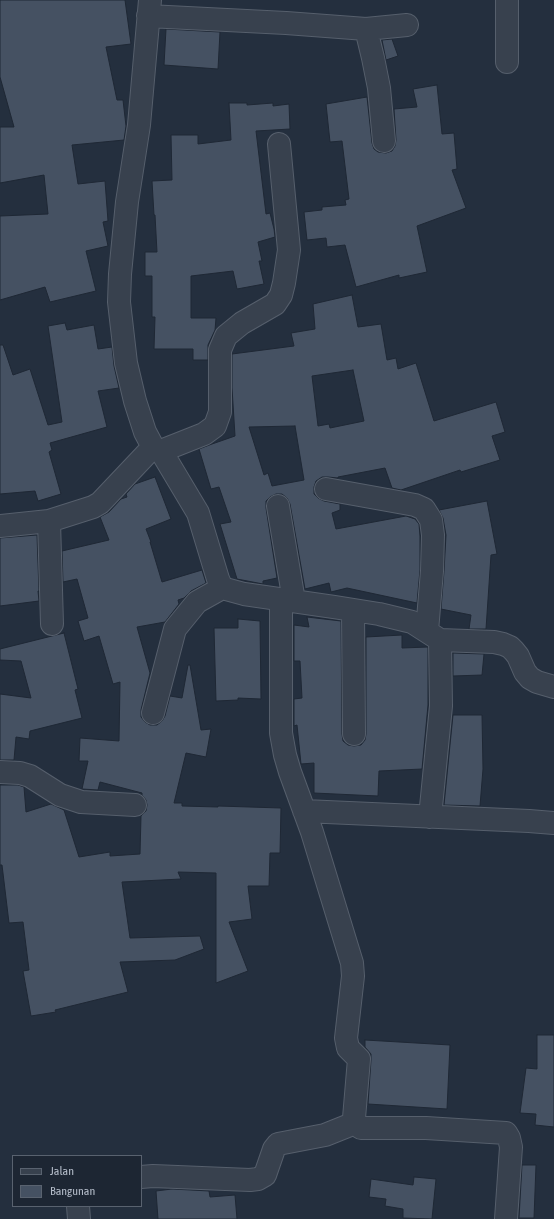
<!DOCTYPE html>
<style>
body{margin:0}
#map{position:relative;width:554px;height:1219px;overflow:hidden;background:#242f3e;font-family:"Asap Condensed",sans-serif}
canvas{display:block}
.legend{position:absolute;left:12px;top:1155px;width:130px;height:52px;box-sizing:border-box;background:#1d2633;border:1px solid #59626f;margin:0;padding:5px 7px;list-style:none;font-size:12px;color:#b4bcc9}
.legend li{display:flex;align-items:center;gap:8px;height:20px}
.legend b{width:20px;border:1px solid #59626f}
</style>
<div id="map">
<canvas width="554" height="1219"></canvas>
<ul class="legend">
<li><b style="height:5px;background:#38414e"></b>Jalan</li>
<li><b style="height:11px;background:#455162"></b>Bangunan</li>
</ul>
</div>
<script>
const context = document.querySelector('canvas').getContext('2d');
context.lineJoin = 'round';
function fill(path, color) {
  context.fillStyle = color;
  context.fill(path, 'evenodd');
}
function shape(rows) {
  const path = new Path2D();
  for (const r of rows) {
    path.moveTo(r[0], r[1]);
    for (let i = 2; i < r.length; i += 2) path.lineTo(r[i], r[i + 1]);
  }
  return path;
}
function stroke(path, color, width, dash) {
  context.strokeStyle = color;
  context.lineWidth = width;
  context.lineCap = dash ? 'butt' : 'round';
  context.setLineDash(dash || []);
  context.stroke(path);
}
const building = shape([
 [0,0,125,0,131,44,106,47,117,100,123,100,126,126,124,140,72,145,78,184,105,181,108,221,103,222,108,246,86,251,96,291,50,302,45,287,0,300,0,216,48,214,44,175,0,183,0,127,14,127,0,77,0,0],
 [166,29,220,32,218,69,164,65,166,29],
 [392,39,398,56,386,60,382,40,392,39],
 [437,85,442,134,454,133,457,169,452,170,466,208,417,226,427,272,399,278,399,275,356,287,345,245,327,247,326,238,307,240,304,212,322,210,322,207,346,205,345,200,349,199,342,141,330,142,326,104,367,97,372,143,374,149,378,152,386,153,392,151,395,146,396,140,394,109,417,107,413,89,437,85],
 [229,103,247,103,247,105,273,103,273,106,289,104,290,129,256,131,266,214,270,213,274,229,275,237,258,242,262,261,259,261,264,284,237,289,233,271,191,276,191,318,216,318,215,330,208,345,208,360,193,360,193,349,154,349,155,317,152,317,152,276,145,276,145,252,157,252,155,215,154,215,152,181,172,180,171,135,198,135,198,144,231,140,229,103],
 [352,295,358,327,381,324,387,360,396,358,398,369,416,363,434,421,496,402,505,432,492,436,500,460,461,472,460,470,401,490,392,488,385,468,338,477,338,478,328,477,322,477,316,481,314,487,314,494,318,498,324,501,340,504,340,510,332,513,336,529,406,516,415,519,419,524,420,536,420,570,417,603,347,588,331,592,329,583,305,589,290,504,287,498,282,494,276,494,270,497,266,501,266,508,277,578,263,581,263,584,237,579,220,524,231,522,219,487,211,489,199,449,212,444,235,436,232,388,232,354,294,346,291,333,315,329,313,304,352,295],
 [353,370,364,421,330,428,329,424,318,426,312,376,353,370],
 [295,426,304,480,272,486,268,473,264,475,249,427,295,426],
 [65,323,67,330,94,325,98,349,112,347,114,366,119,388,98,391,107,427,50,443,52,450,49,452,61,494,38,501,35,491,0,494,0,345,3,345,13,375,30,369,48,425,62,422,48,326,65,323],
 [155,477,171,519,146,529,151,542,150,542,162,582,202,570,206,583,191,591,184,598,178,600,179,604,165,622,137,627,150,673,141,710,141,717,145,722,150,725,157,725,162,721,165,716,170,696,182,698,188,665,190,665,201,730,211,729,206,757,186,753,174,803,182,803,182,806,218,807,218,806,281,808,280,853,270,853,269,886,248,886,252,919,229,922,248,971,216,983,216,873,178,872,181,879,122,882,130,938,200,936,204,949,175,960,120,962,128,992,55,1010,56,1012,31,1016,23,971,29,970,23,922,9,923,2,865,0,865,0,785,18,785,24,787,26,812,51,804,64,810,79,857,110,852,110,856,140,854,141,816,146,811,147,805,146,800,142,795,142,793,100,782,98,790,82,789,88,761,79,761,80,738,119,741,120,682,113,684,99,636,84,641,78,621,88,618,77,579,63,582,62,551,109,540,100,517,109,512,121,499,127,497,126,494,135,484,155,477],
 [487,501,497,554,491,555,486,629,469,629,471,615,441,609,444,571,446,535,443,518,439,510,487,501],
 [37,535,39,591,38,591,39,601,0,606,0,538,37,535],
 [307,617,341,621,342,734,343,741,348,745,354,746,361,745,365,740,366,734,366,637,402,635,402,648,428,647,428,705,422,769,379,771,378,796,314,793,314,763,301,764,297,725,294,726,294,699,302,698,300,661,294,661,294,625,309,627,307,617],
 [238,619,260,621,261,699,238,698,238,700,216,701,214,628,238,628,238,619],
 [64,633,78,689,75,690,82,718,30,731,29,739,16,737,14,760,0,760,0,694,31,698,21,661,0,660,0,649,64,633],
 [453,653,484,654,482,675,453,676,453,653],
 [453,715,482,715,483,769,480,806,444,805,453,715],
 [537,1035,554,1035,554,1127,535,1125,536,1114,520,1113,526,1068,537,1069,537,1035],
 [365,1040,450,1045,447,1109,368,1104,371,1060,371,1054,365,1047,365,1040],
 [522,1165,536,1165,534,1218,519,1218,522,1165],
 [414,1177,436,1179,432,1219,403,1218,403,1209,385,1206,386,1199,369,1197,371,1179,413,1185,414,1177],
 [172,1189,209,1191,210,1197,235,1195,237,1219,158,1219,156,1191,172,1189]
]);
fill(building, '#455162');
stroke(building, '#1f2835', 1);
const minor = shape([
 [507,0,507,62],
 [148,16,286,23,366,29,407,25],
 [366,29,373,58,379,88,384,141],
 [153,447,161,451,198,513,218,579,222,588,244,594,334,607,379,614,412,622,440,640,494,642,503,644,510,647,514,651,518,656,525,672,530,678,537,682,554,687],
 [161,451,204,434,215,426,220,412,220,350,226,336,242,323,275,304,281,295,284,283,289,250,279,144],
 [326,489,415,505,424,509,431,520,433,535,432,571,427,631],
 [278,506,294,601],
 [49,521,52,624],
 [0,526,49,521,93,507,100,503,153,447,145,432,135,401,126,363,119,302,120,274,127,202,139,125,150,0],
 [281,600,281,733,285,755,290,772,312,832,352,963,353,976,346,1038,348,1048,359,1059,354,1118,355,1123,361,1128,426,1128,506,1133,509,1138,511,1147,506,1219],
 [353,611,354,734],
 [153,713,175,629,197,602,222,588],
 [0,772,20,773,30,776,60,795,81,802,135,805],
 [304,811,529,821,554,823],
 [430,817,441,706,440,640],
 [141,1177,153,1176,250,1180,258,1179,265,1175,274,1149,278,1144,325,1135,355,1123],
 [78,1206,79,1219]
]);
stroke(minor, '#565f6c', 24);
stroke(minor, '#38414e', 22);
</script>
